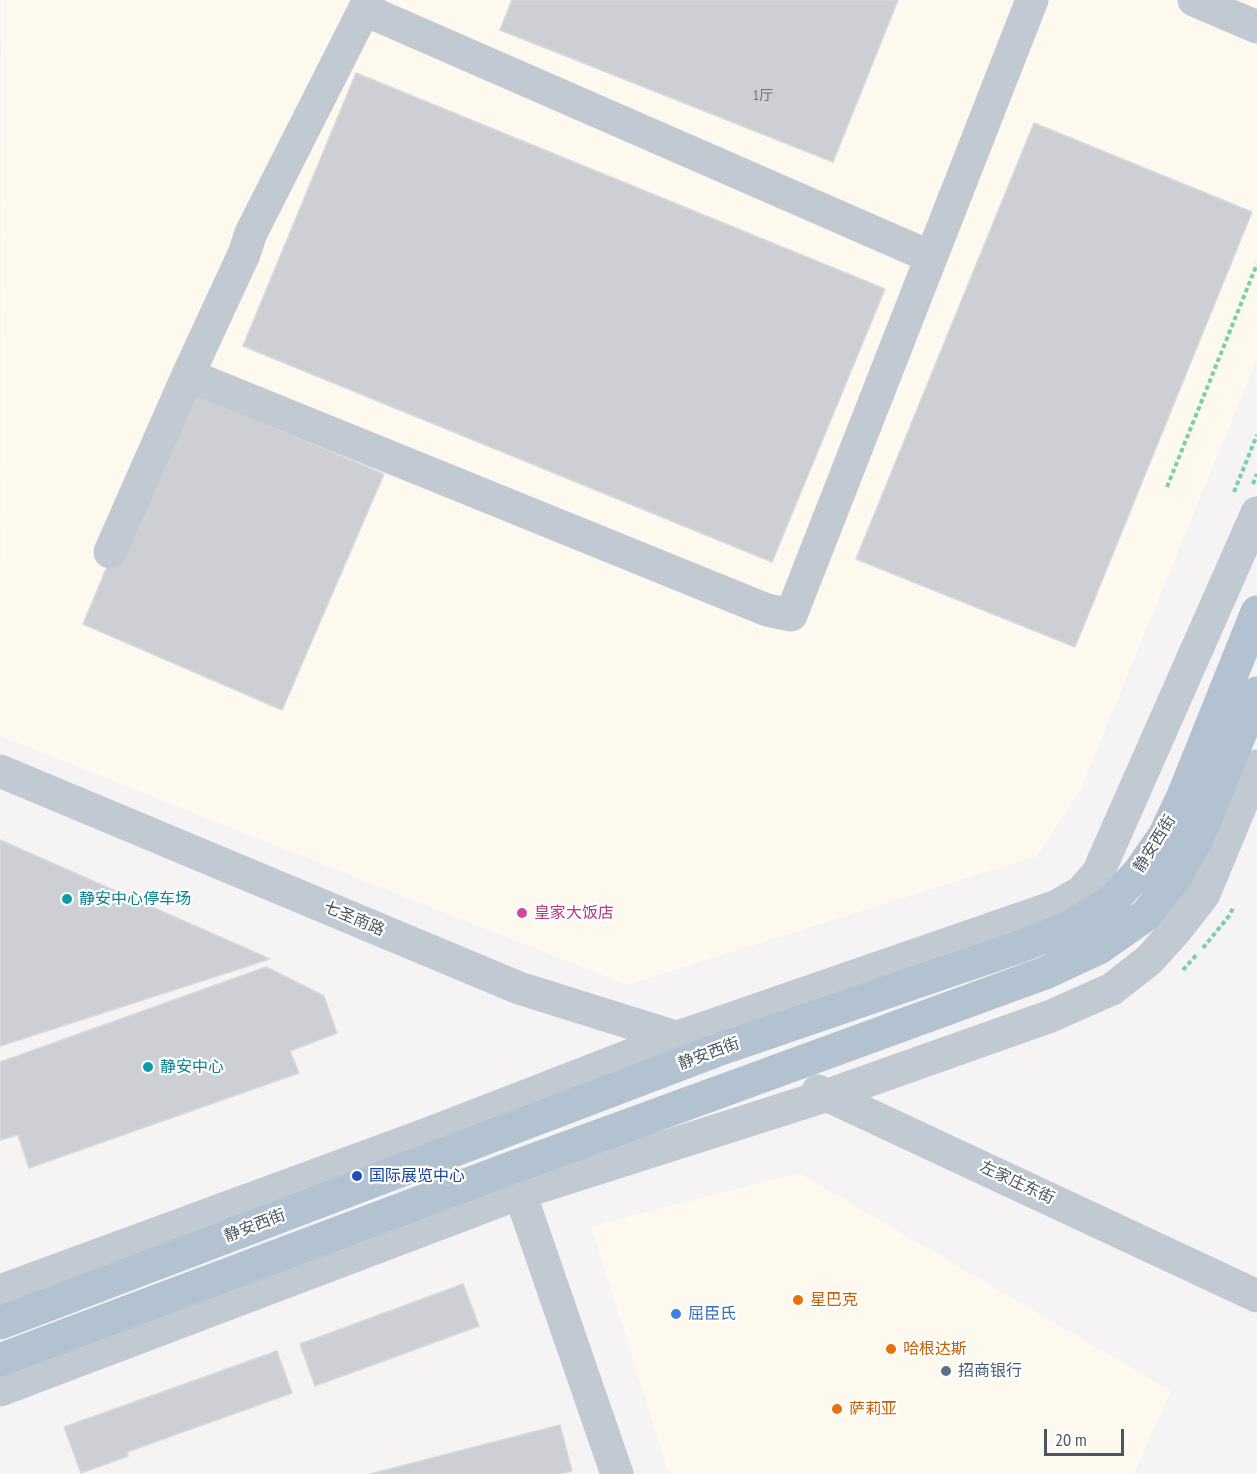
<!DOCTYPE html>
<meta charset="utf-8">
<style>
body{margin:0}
#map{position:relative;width:1257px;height:1474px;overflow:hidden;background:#f5f3f3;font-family:"PT Sans Narrow",sans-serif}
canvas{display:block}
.scale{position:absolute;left:1044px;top:1429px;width:80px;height:27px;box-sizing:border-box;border:3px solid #4a5661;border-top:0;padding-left:8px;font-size:18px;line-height:21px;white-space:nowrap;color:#4a5661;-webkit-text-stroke:4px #fff;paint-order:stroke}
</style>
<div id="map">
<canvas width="1257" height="1474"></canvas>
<div class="scale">20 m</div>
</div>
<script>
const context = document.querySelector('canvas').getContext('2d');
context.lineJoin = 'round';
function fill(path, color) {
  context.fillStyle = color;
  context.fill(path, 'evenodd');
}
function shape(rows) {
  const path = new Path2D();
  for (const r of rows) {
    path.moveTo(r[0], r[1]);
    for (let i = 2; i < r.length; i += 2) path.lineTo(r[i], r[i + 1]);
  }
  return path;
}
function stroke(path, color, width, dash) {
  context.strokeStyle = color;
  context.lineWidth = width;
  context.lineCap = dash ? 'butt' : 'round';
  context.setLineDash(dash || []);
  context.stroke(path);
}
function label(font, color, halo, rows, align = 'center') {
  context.font = font + ' "PT Sans Narrow","Noto Sans SC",sans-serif';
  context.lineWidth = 4.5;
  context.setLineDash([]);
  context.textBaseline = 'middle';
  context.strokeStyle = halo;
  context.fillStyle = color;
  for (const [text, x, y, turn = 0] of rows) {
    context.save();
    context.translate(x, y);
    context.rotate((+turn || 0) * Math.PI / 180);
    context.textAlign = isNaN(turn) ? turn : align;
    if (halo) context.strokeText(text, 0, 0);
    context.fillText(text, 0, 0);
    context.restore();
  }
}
fill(shape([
 [1,0,1257,0,1257,359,1080,791,1037,856,627,985,0,736],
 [799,1173,1171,1391,1134,1474,669,1474,591,1226]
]), '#fdf9ef');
const building = shape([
 [512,0,898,0,833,162,500,30,512,0],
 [356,73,885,289,772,562,243,346,356,73],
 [1034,123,1252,212,1075,647,856,559,1034,123],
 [182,388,384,474,282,710,83,624,182,388],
 [0,840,270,959,0,1046,0,840],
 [266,967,324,996,337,1033,290,1051,299,1073,29,1168,18,1135,0,1140,0,1062,266,967],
 [463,1284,479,1326,315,1386,300,1344,463,1284],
 [277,1351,292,1393,127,1452,128,1456,81,1473,64,1427,277,1351],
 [560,1425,572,1471,559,1474,370,1474,560,1425]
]);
fill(building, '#cdcfd5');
stroke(building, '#d7d9de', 1.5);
stroke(shape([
 [1253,484,1257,474],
 [1167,487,1257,264],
 [1234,492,1257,435],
 [1203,948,1229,916,1234,906],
 [1183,970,1198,953]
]), '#7ad0a6', 4, [4.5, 3]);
stroke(shape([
 [1194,0,1257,27],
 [365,10,931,257],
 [188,375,767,610,791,615,1032,0],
 [110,552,188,375,244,254,251,233,369,0],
 [0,771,519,988,685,1040],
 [818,1091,1257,1296],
 [513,1173,617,1474],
 [0,1291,433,1132,678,1037,1057,906,1081,892,1098,873,1257,513],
 [0,1390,520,1193,828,1095,1051,1016,1112,989,1149,960,1176,930,1204,894,1257,766]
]), '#c1cad2', 33);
stroke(shape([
 [0,1323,715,1051,1019,947,1070,927,1113,900,1139,872,1164,836,1183,796,1257,612],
 [0,1360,511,1168,1045,973,1099,948,1146,915,1176,877,1198,837,1257,693]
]), '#b3c2d1', 33);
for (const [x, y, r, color] of [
 [67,899,6,"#0f9aa8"],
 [522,913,6,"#d1479c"],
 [148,1067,6,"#0f9aa8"],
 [357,1176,6,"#1a4fb4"],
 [798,1300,6,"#e8710a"],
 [676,1314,6,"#3f7fe0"],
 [891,1349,6,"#e8710a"],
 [946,1371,6,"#5c6f8a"],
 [837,1409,6,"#e8710a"]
]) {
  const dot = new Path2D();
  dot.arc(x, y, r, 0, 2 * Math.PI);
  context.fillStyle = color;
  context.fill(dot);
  stroke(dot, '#fff', 2);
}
label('14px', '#6b747e', null, [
 ["1厅",763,96]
]);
label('16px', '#4a5661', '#fff', [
 ["静安西街",1155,844,-58],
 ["七圣南路",354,919,23],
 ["静安西街",709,1054,-20],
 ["左家庄东街",1017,1183,25],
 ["静安西街",255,1226,-21]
]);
label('16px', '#0d838f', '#fff', [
 ["静安中心停车场",79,899],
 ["静安中心",160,1067]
], 'left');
label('16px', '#b23c85', '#fff', [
 ["皇家大饭店",534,913]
], 'left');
label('16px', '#164399', '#fff', [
 ["国际展览中心",369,1176]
], 'left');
label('16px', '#c56008', '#fff', [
 ["星巴克",810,1300],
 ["哈根达斯",903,1349],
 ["萨莉亚",849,1409]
], 'left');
label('16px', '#366cbe', '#fff', [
 ["屈臣氏",688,1314]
], 'left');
label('16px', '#4e5e75', '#fff', [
 ["招商银行",958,1371]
], 'left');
</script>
